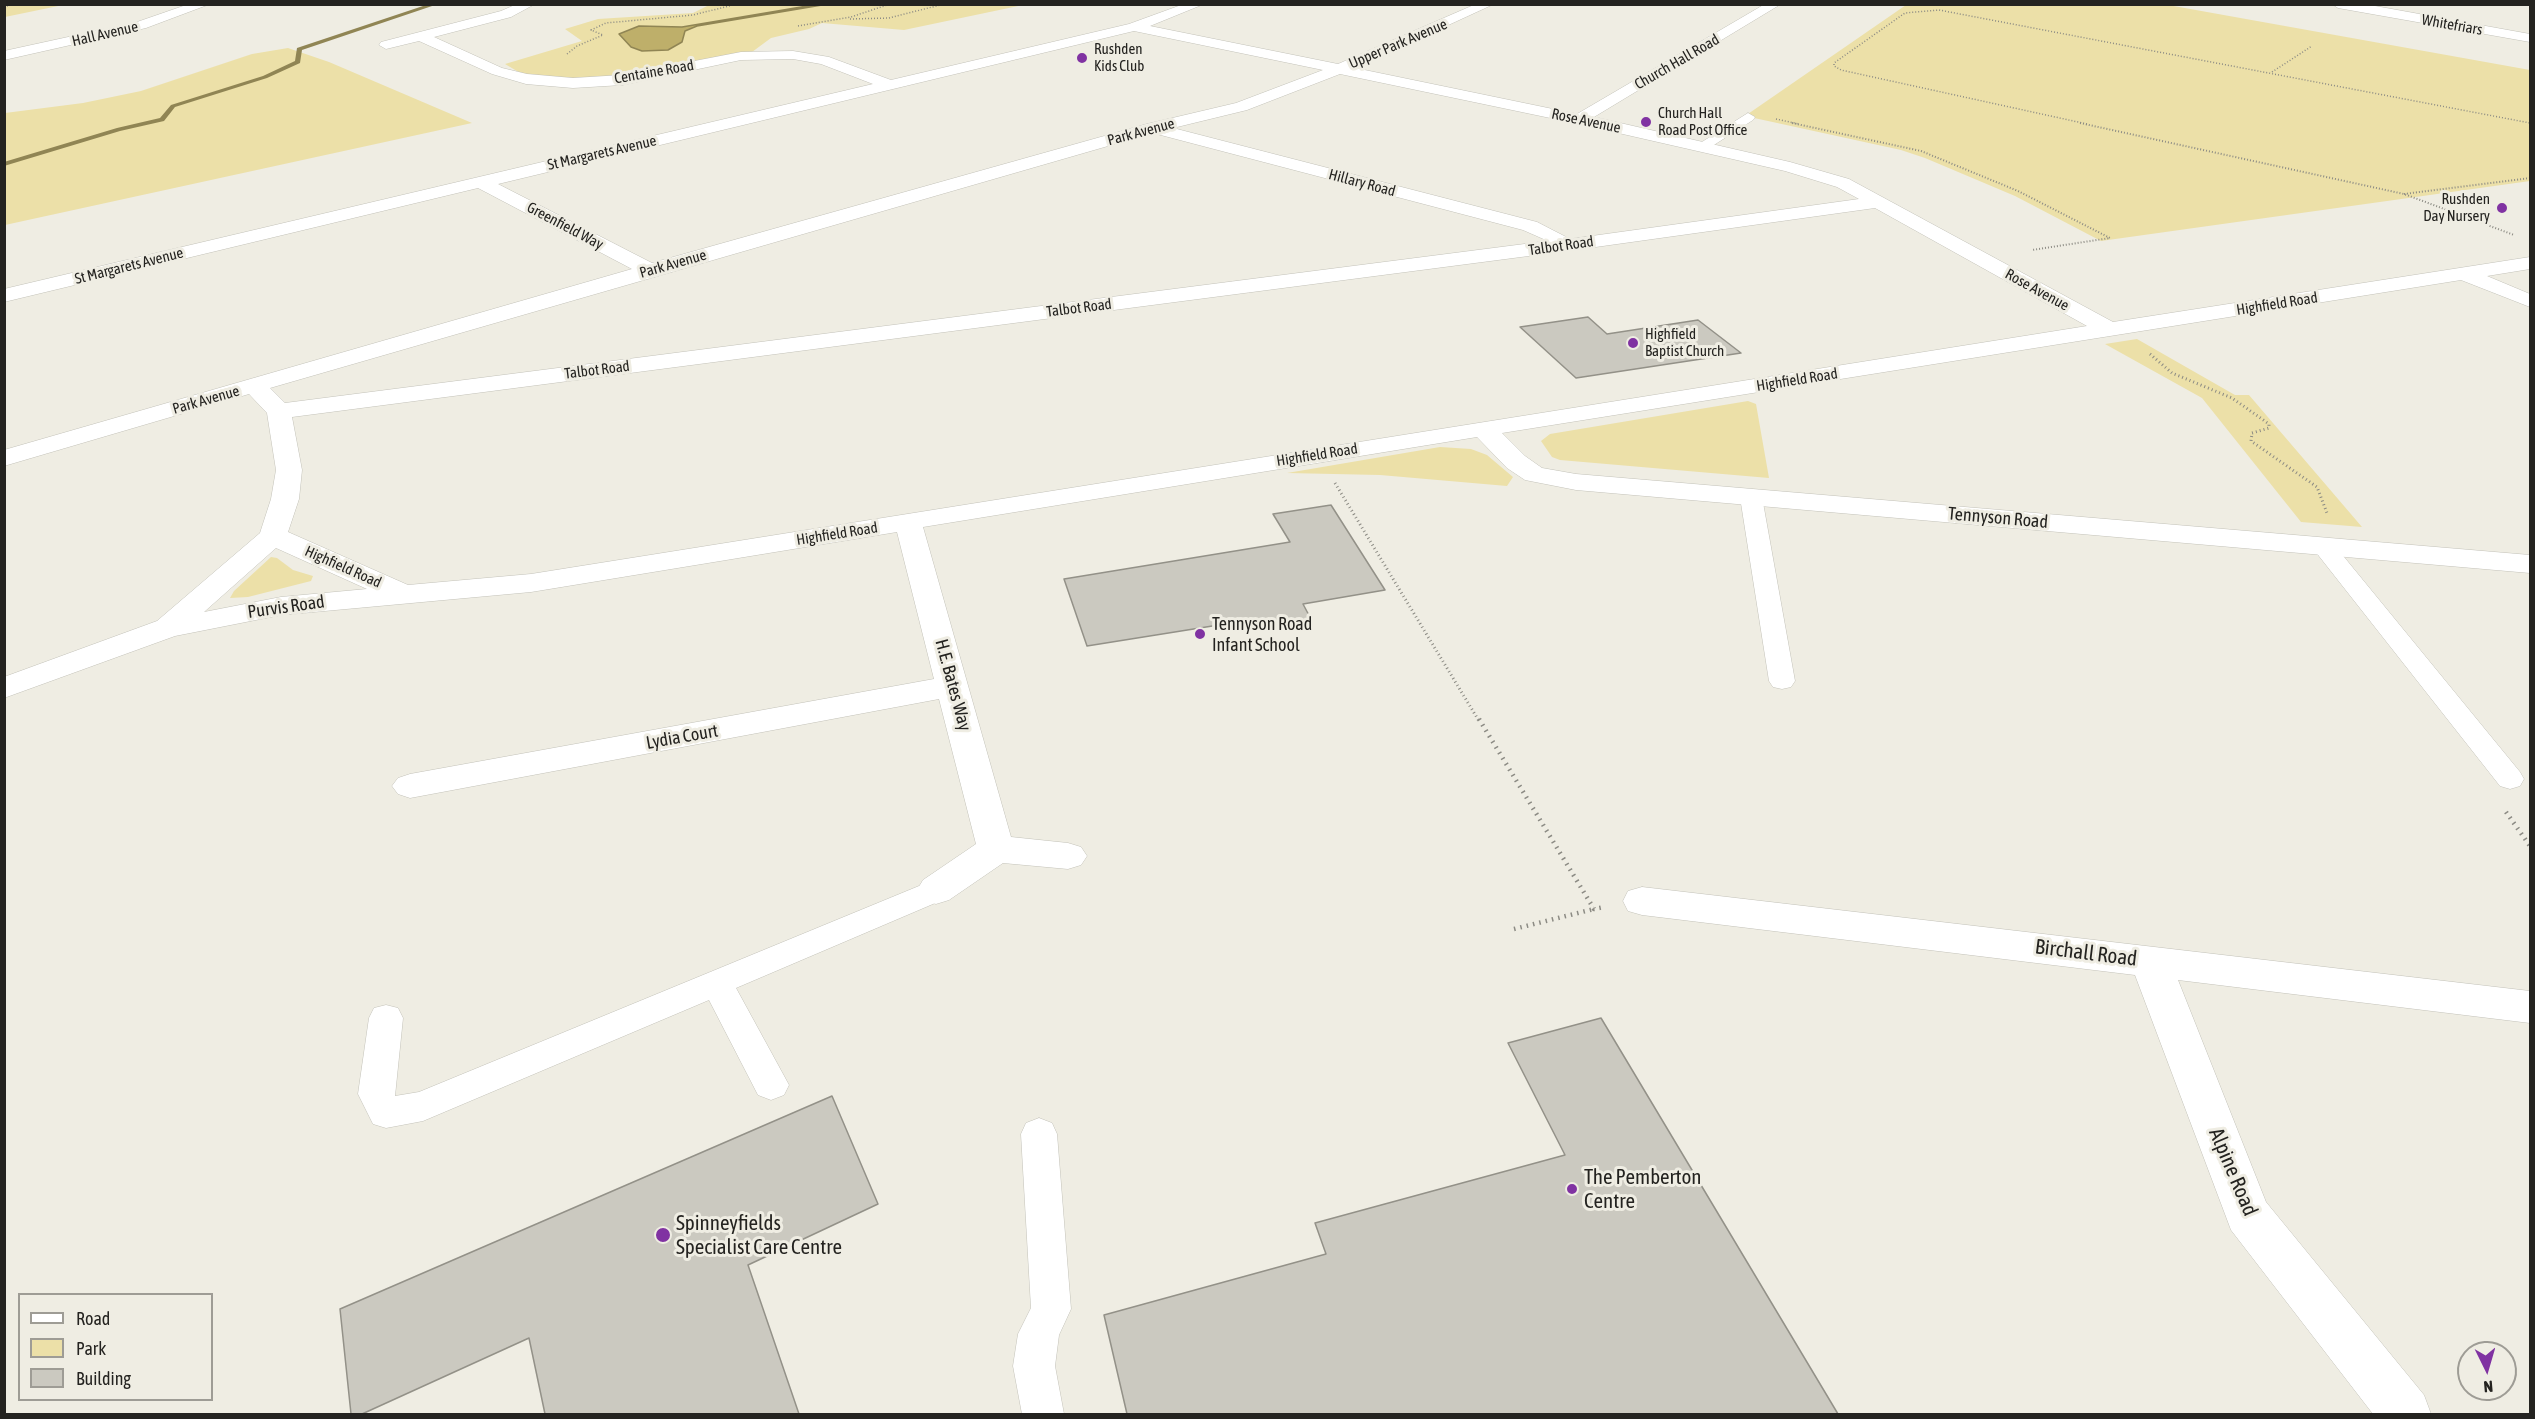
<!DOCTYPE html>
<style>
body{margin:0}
#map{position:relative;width:2535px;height:1419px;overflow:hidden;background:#efede3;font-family:"Asap Condensed",sans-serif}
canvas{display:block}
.frame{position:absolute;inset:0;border:6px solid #242320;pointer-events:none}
.legend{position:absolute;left:18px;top:1293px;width:195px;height:108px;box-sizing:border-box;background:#efede3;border:2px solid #9e9c95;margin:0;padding:8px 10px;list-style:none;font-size:18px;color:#242320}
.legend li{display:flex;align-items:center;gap:12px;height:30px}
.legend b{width:30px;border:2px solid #9e9c95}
.north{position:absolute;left:2457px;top:1341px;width:60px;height:60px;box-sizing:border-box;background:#efede3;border:2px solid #9e9c95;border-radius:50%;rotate:175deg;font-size:16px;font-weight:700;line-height:24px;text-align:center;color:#242320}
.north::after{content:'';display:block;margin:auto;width:21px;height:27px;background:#8032a2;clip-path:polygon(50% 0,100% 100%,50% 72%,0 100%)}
</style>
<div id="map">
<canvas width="2535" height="1419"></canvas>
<div class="frame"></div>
<ul class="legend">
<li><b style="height:8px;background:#fff"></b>Road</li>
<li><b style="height:16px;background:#ece0a8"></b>Park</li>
<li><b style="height:16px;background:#cbc9c0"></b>Building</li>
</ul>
<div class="north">N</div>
</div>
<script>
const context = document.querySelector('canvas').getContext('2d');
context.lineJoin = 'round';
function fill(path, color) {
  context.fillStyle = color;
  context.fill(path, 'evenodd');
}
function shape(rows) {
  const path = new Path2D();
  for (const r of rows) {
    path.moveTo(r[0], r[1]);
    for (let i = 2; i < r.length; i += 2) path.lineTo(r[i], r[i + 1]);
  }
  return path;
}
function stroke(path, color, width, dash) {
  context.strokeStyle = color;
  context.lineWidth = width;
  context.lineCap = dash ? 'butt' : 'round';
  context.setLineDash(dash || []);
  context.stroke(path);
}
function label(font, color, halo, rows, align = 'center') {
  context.font = font + ' "Asap Condensed",sans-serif';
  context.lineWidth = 6;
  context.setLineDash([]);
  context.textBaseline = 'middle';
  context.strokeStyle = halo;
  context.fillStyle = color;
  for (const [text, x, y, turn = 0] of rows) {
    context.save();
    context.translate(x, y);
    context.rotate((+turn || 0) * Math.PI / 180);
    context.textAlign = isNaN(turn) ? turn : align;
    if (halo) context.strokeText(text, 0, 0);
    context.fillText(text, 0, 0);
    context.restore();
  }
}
fill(shape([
 [5,4,63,4,63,5,5,17],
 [709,5,1023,5,904,30,822,23,809,29,771,38,752,52,650,74,585,80,522,74,505,64,582,41,565,29,598,19,693,13],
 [1906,5,2168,5,2530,70,2530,181,2101,241,2015,196,1925,158,1901,150,1745,116],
 [288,48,329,62,472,123,5,225,5,113,83,103,141,91,252,54],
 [2137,339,2235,395,2249,395,2362,527,2301,522,2202,398,2105,344],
 [1748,401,1756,404,1769,478,1560,460,1552,457,1541,441,1550,434],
 [1440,447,1471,449,1487,455,1513,477,1507,486,1380,475,1287,473],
 [271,557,277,558,293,570,313,576,311,581,248,597,230,598,234,591]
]), '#ece0a8');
const water = shape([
 [813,5,822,5,697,26,685,31,682,42,668,50,642,51,631,47,619,34,639,26,682,27,813,5]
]);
fill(water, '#beaf6a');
stroke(water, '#908554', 1.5);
fill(shape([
 [429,4,438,4,302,50,300,63,267,78,175,107,164,121,120,131,4,166,4,162,117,128,160,118,171,105,263,76,295,61,297,48,429,4]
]), '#908554');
const building = shape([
 [1588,317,1607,334,1698,320,1741,353,1576,378,1520,327,1588,317],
 [1331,505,1385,590,1303,604,1312,621,1255,630,1250,620,1087,646,1064,579,1290,542,1273,514,1331,505],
 [1601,1018,1838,1414,1127,1414,1104,1315,1326,1254,1315,1223,1565,1155,1508,1043,1601,1018],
 [832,1096,878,1204,748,1265,799,1414,545,1414,529,1338,362,1414,351,1414,340,1309,832,1096]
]);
fill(building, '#cbc9c0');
stroke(building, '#939188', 1.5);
const lane = shape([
 [1748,113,1755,117,1753,120,1706,150,1701,151,1694,147,1748,113],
 [1751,490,1759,492,1762,497,1795,681,1791,687,1782,689,1773,687,1769,681,1740,497,1743,492,1751,490],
 [2323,539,2331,541,2520,772,2524,779,2520,786,2510,789,2500,786,2315,551,2311,546,2315,541,2323,539],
 [936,879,947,882,952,890,947,898,736,988,789,1085,784,1095,771,1100,758,1095,709,1000,423,1121,386,1128,373,1124,358,1094,369,1018,374,1008,386,1005,398,1008,403,1018,395,1096,419,1092,936,879],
 [1039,1118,1052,1123,1057,1134,1071,1309,1059,1335,1055,1366,1064,1414,1022,1414,1013,1366,1018,1334,1031,1308,1021,1134,1026,1123,1039,1118]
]);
const street = shape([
 [189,4,210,4,146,28,4,60,4,51,137,22,189,4],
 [517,4,535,4,511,17,434,37,502,68,527,74,573,78,622,75,741,52,793,51,829,57,891,80,1129,24,1184,4,1204,4,1150,26,1338,64,1476,4,1494,4,1355,68,1577,114,1765,4,1781,4,1594,117,1790,162,1849,179,2113,322,2530,257,2530,269,2487,276,2530,294,2530,307,2461,280,1502,433,1525,456,1542,468,1576,474,2530,555,2530,573,1576,490,1525,480,1507,468,1477,437,923,527,1011,837,1068,843,1081,847,1087,856,1081,865,1068,869,1003,863,949,900,936,904,923,900,917,890,923,880,976,844,939,699,410,798,398,794,392,786,398,778,410,774,934,679,897,532,531,592,281,615,175,636,4,698,4,677,157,621,260,533,271,499,276,470,267,413,249,394,4,466,4,450,632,269,478,188,4,302,4,289,873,84,821,64,793,59,741,60,622,85,573,88,526,84,492,74,419,41,386,49,379,45,381,42,501,11,517,4],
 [1134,31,1323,70,1236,103,1147,124,652,263,498,184,1134,31],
 [1340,74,1579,124,1785,171,1837,187,1859,199,1570,239,1537,222,1173,128,1247,110,1340,74],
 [1153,133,1523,230,1548,241,285,403,270,388,1153,133],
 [1875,208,2087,326,531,574,408,585,288,532,299,499,302,470,292,417,1567,251,1875,208],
 [276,548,367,589,281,597,204,612,276,548],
 [2332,4,2364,4,2530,34,2530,42,2338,8,2332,4],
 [1642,887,2530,991,2530,1023,2178,980,2266,1202,2424,1395,2431,1414,2373,1414,2231,1230,2135,975,1642,915,1628,911,1623,901,1628,891,1642,887]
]);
stroke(lane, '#c3c2b9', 1);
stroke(street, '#c3c2b9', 1);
stroke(shape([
 [4,7,13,4],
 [850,19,889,18,944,4],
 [798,26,851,17,890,4],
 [567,54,577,46,603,35,591,30,606,23,693,15,737,4],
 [2272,72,2312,46],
 [1776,119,1799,124],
 [2087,124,1841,70,1834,66,1834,63,1905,13,1939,10,2530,123]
]), '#8c8b84', 1.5, [1, 2]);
stroke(shape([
 [1792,123,1921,151,2018,191,2110,238,2032,250],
 [2080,123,2404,194,2514,235],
 [2404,194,2530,178]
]), '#8c8b84', 2, [1, 2]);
stroke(shape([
 [2150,354,2172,373,2232,398,2269,424,2269,428,2252,433,2251,441,2317,487,2327,513],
 [1335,483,1479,721]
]), '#8c8b84', 3, [1, 3]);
stroke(shape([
 [1479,719,1594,909,1604,907],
 [2506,812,2530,846],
 [1514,929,1594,909]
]), '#8c8b84', 4.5, [1.5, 5]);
fill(lane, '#fff');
fill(street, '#fff');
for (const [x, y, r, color] of [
 [1082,58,6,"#8032a2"],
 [1646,122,6,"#8032a2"],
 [2502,208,6,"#8032a2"],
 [1633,343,6,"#8032a2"],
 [1200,634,6,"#8032a2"],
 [1572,1189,6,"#8032a2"],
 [663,1235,8,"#8032a2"]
]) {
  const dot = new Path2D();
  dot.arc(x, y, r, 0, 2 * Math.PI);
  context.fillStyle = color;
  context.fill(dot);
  stroke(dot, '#efede3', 2);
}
label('15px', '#242320', '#efede3', [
 ["Whitefriars",2452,25,10],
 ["Hall Avenue",105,34,-13],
 ["Upper Park Avenue",1398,44,-23],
 ["Church Hall Road",1677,62,-30],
 ["Centaine Road",654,72,-10],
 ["Rose Avenue",1586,121,12],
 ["Park Avenue",1141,132,-15],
 ["St Margarets Avenue",602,153,-13],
 ["Hillary Road",1362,183,15],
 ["Greenfield Way",565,226,28],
 ["Talbot Road",1561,246,-8],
 ["Park Avenue",673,264,-16],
 ["St Margarets Avenue",129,266,-14],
 ["Rose Avenue",2037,290,29],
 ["Highfield Road",2277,304,-9],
 ["Talbot Road",1079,308,-7],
 ["Talbot Road",597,370,-7],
 ["Highfield Road",1797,380,-9],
 ["Park Avenue",206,400,-16],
 ["Highfield Road",1317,455,-9],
 ["Highfield Road",837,534,-9],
 ["Highfield Road",343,567,24]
]);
label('15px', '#242320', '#efede3', [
 ["Rushden",1094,49],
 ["Kids Club",1094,66],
 ["Church Hall",1658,113],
 ["Road Post Office",1658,130],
 ["Rushden",2490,199,"right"],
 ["Day Nursery",2490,216,"right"],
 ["Highfield",1645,334],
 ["Baptist Church",1645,351]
], 'left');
label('18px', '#242320', '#efede3', [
 ["Tennyson Road",1998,518,5],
 ["Purvis Road",286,607,-8],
 ["H.E. Bates Way",953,685,75],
 ["Lydia Court",682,737,-10]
]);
label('18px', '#242320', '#efede3', [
 ["Tennyson Road",1212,624],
 ["Infant School",1212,645]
], 'left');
label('21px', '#242320', '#efede3', [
 ["Birchall Road",2086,953,7],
 ["Alpine Road",2233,1172,67]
]);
label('21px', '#242320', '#efede3', [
 ["The Pemberton",1584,1177],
 ["Centre",1584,1201],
 ["Spinneyfields",676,1223],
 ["Specialist Care Centre",676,1247]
], 'left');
</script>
